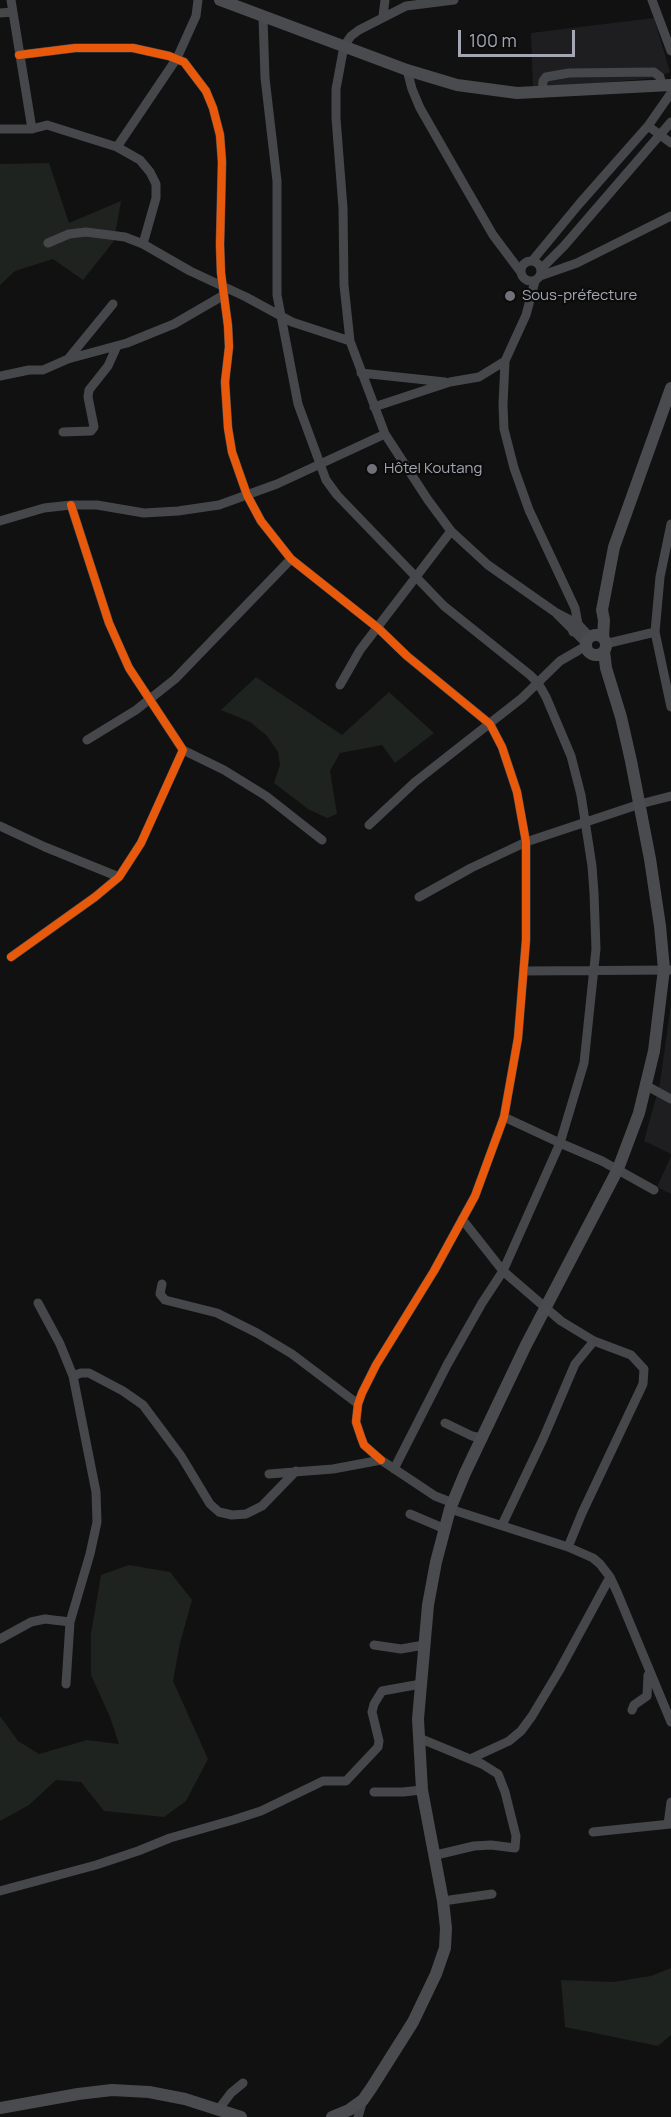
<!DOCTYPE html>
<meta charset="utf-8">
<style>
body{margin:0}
#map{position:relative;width:671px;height:2117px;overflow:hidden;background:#111112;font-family:Manrope,sans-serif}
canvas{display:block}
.scale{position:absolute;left:458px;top:30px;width:117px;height:27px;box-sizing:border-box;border:3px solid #a4a6b1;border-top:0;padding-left:8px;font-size:18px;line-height:21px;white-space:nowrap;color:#a4a6b1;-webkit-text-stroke:4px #0c0c0d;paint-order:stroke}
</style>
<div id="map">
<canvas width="671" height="2117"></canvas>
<div class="scale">100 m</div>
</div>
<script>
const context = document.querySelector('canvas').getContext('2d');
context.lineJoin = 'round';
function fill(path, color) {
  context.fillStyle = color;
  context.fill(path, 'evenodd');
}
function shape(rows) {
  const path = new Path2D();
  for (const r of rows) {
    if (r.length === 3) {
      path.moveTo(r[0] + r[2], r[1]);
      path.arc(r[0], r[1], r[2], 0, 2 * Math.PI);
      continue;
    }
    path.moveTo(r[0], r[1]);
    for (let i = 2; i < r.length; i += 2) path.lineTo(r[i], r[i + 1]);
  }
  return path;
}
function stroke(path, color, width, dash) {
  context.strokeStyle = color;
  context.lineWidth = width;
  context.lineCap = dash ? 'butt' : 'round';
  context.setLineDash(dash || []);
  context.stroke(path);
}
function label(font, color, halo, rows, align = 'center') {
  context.font = font + ' Manrope,sans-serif';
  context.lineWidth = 4.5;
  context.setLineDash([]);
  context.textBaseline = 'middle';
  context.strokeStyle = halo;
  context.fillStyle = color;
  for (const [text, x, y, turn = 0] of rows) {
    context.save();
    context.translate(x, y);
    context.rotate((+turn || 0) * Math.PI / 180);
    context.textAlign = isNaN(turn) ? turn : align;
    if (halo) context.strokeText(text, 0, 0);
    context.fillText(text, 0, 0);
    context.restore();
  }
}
fill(shape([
 [654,18,670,72,656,78,533,89,531,33],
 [671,1003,671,1154,644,1141,660,1083],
 [671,1156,671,1194,657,1187]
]), '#1e1e20');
fill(shape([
 [49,163,69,223,121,201,114,241,83,280,53,259,15,271,0,285,0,164],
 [256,677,342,735,389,692,434,733,395,763,382,745,340,753,330,771,337,814,327,818,308,809,274,783,280,765,278,752,267,736,250,722,221,710],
 [129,1565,170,1572,192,1600,180,1643,173,1681,208,1759,186,1801,164,1817,104,1811,81,1782,56,1780,29,1805,0,1821,0,1716,18,1741,39,1754,87,1740,119,1744,110,1717,91,1675,91,1634,101,1575],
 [671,1968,671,2035,658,2046,565,2027,561,1980,613,1982,651,1976]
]), '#1e231f');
stroke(shape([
 [11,0,32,129],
 [454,0,406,6,359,30,351,36,344,46,336,89,336,118,343,208,344,285,350,341,385,434,428,500,451,531,488,565,555,612,578,624,590,637],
 [652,0,671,51],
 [0,13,12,12],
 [383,16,385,0],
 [263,17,265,78,277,181,277,295,298,404,326,480,337,495,444,606,530,675,538,683,546,697,571,756,581,795,592,866,594,893,596,949,584,1063,560,1143,602,1161,654,1190],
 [19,55,75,48,133,48,169,56,184,62,206,91,213,108,220,135,222,162,220,245,221,273,228,326,229,347,225,382,228,428,232,452,247,495,261,521,291,559,378,628,407,656,490,724,502,747,517,792,526,842,526,940,518,1038,504,1117,475,1196,434,1271,376,1365,362,1393,358,1404,356,1422,361,1437,364,1445,381,1460],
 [407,70,412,89,420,108,467,190,493,235,520,271],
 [542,93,543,81,546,77,569,73,654,72,660,77,662,86],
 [648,126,671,143],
 [0,129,32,129,47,125,117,147,177,58,196,16,198,0],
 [117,147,140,160,150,172,156,184,156,198,143,244],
 [48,243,69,234,86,232,125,237,143,244,190,271,246,297,292,322,350,341],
 [531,271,10],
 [532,261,580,203,648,126,671,93],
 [541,269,564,246,671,122],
 [540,276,577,263,671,216],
 [535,281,526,315,505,361,503,405,504,429,514,468,529,510,575,608,578,624,573,632],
 [68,359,113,304],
 [361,373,445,382],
 [0,376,29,370,43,370,68,359,127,343,174,324,224,295],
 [374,407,450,382,479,377,505,361],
 [63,432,91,431,94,427,88,397,89,390,108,366,117,346],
 [0,521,44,508,71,505,97,505,144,513,178,511,219,505,277,484,385,434],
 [671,524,660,577,655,632,671,707],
 [556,613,586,643],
 [605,644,655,632],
 [340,685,360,650,451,531],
 [87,740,136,710,175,679,291,559],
 [183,750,224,770,266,796,322,840],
 [369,825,415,782,522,698,560,661,586,646],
 [0,826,45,847,119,877],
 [419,897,471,868,526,842,640,804,671,796],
 [11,957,95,897,119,877,141,843,183,750,129,668,109,623,71,505],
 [524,971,671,970],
 [647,1086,671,1099],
 [462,1219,503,1271,561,1321,594,1341,631,1355,644,1369,643,1384,582,1513,568,1547],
 [162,1284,160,1294,165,1300,217,1313,257,1333,292,1354,358,1404],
 [38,1303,60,1344,73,1376,96,1492,97,1522,90,1554,70,1622,66,1684],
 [73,1376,81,1373,89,1373,123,1391,143,1405,181,1456,210,1504,219,1512,232,1515,246,1514,262,1506,296,1471],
 [445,1423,472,1436,481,1438],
 [394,1469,447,1365,482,1303,503,1271,560,1143,504,1117],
 [269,1474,333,1469,381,1460,435,1496,453,1503],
 [450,1509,568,1547,593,1558,600,1564,610,1577,617,1592,671,1722],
 [410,1514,445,1529],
 [502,1525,543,1439,575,1364,594,1341],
 [0,1639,31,1622,45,1619,70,1622],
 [374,1645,401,1649,424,1645],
 [632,1710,634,1705,647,1696,648,1675],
 [419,1738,482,1764,498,1774,505,1792,516,1836,515,1848,491,1845,474,1846,436,1855],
 [470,1759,509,1741,521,1731,532,1716,559,1671,610,1577],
 [374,1792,403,1792,422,1790],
 [668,1824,671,1802],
 [593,1832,671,1824],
 [0,1891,96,1865,138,1851,170,1838,233,1820,261,1811,323,1781,346,1781,378,1747,379,1741,372,1712,374,1704,382,1691,421,1684],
 [443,1901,492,1894],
 [218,2110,231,2093,243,2083],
 [358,2117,363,2100]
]), '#46474a', 9);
stroke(shape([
 [220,0,407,70,457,85,517,93,671,85],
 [596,645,10],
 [603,638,604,620,602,610,614,547,671,388],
 [0,2108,78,2094,112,2090,149,2092,185,2099,241,2117],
 [332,2117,349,2110,363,2100,372,2087,413,2022,436,1974,445,1948,446,1928,443,1901,422,1790,418,1719,428,1605,436,1562,450,1509,465,1473,526,1345,618,1169,639,1113,654,1051,664,969,660,926,650,859,631,761,621,717,606,668,604,651]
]), '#4a4b4e', 12);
stroke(shape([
 [19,55,75,48,133,48,169,56,184,62,206,91,213,108,220,135,222,162,220,245,221,273,228,326,229,347,225,382,228,428,232,452,247,495,261,521,291,559,378,628,407,656,490,724,502,747,517,792,526,842,526,940,518,1038,504,1117,475,1196,434,1271,376,1365,362,1393,358,1404,356,1422,361,1437,364,1445,381,1460],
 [11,957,95,897,119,877,141,843,183,750,129,668,109,623,71,505]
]), '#e8590c', 8);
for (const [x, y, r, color] of [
 [510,296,6,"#717279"],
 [372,469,6,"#717279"]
]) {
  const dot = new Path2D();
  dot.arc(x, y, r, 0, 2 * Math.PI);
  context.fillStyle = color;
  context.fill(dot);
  stroke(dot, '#0c0c0d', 2);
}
label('15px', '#a4a6b1', '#0c0c0d', [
 ["Sous-préfecture",522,296],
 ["Hôtel Koutang",384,469]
], 'left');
</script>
